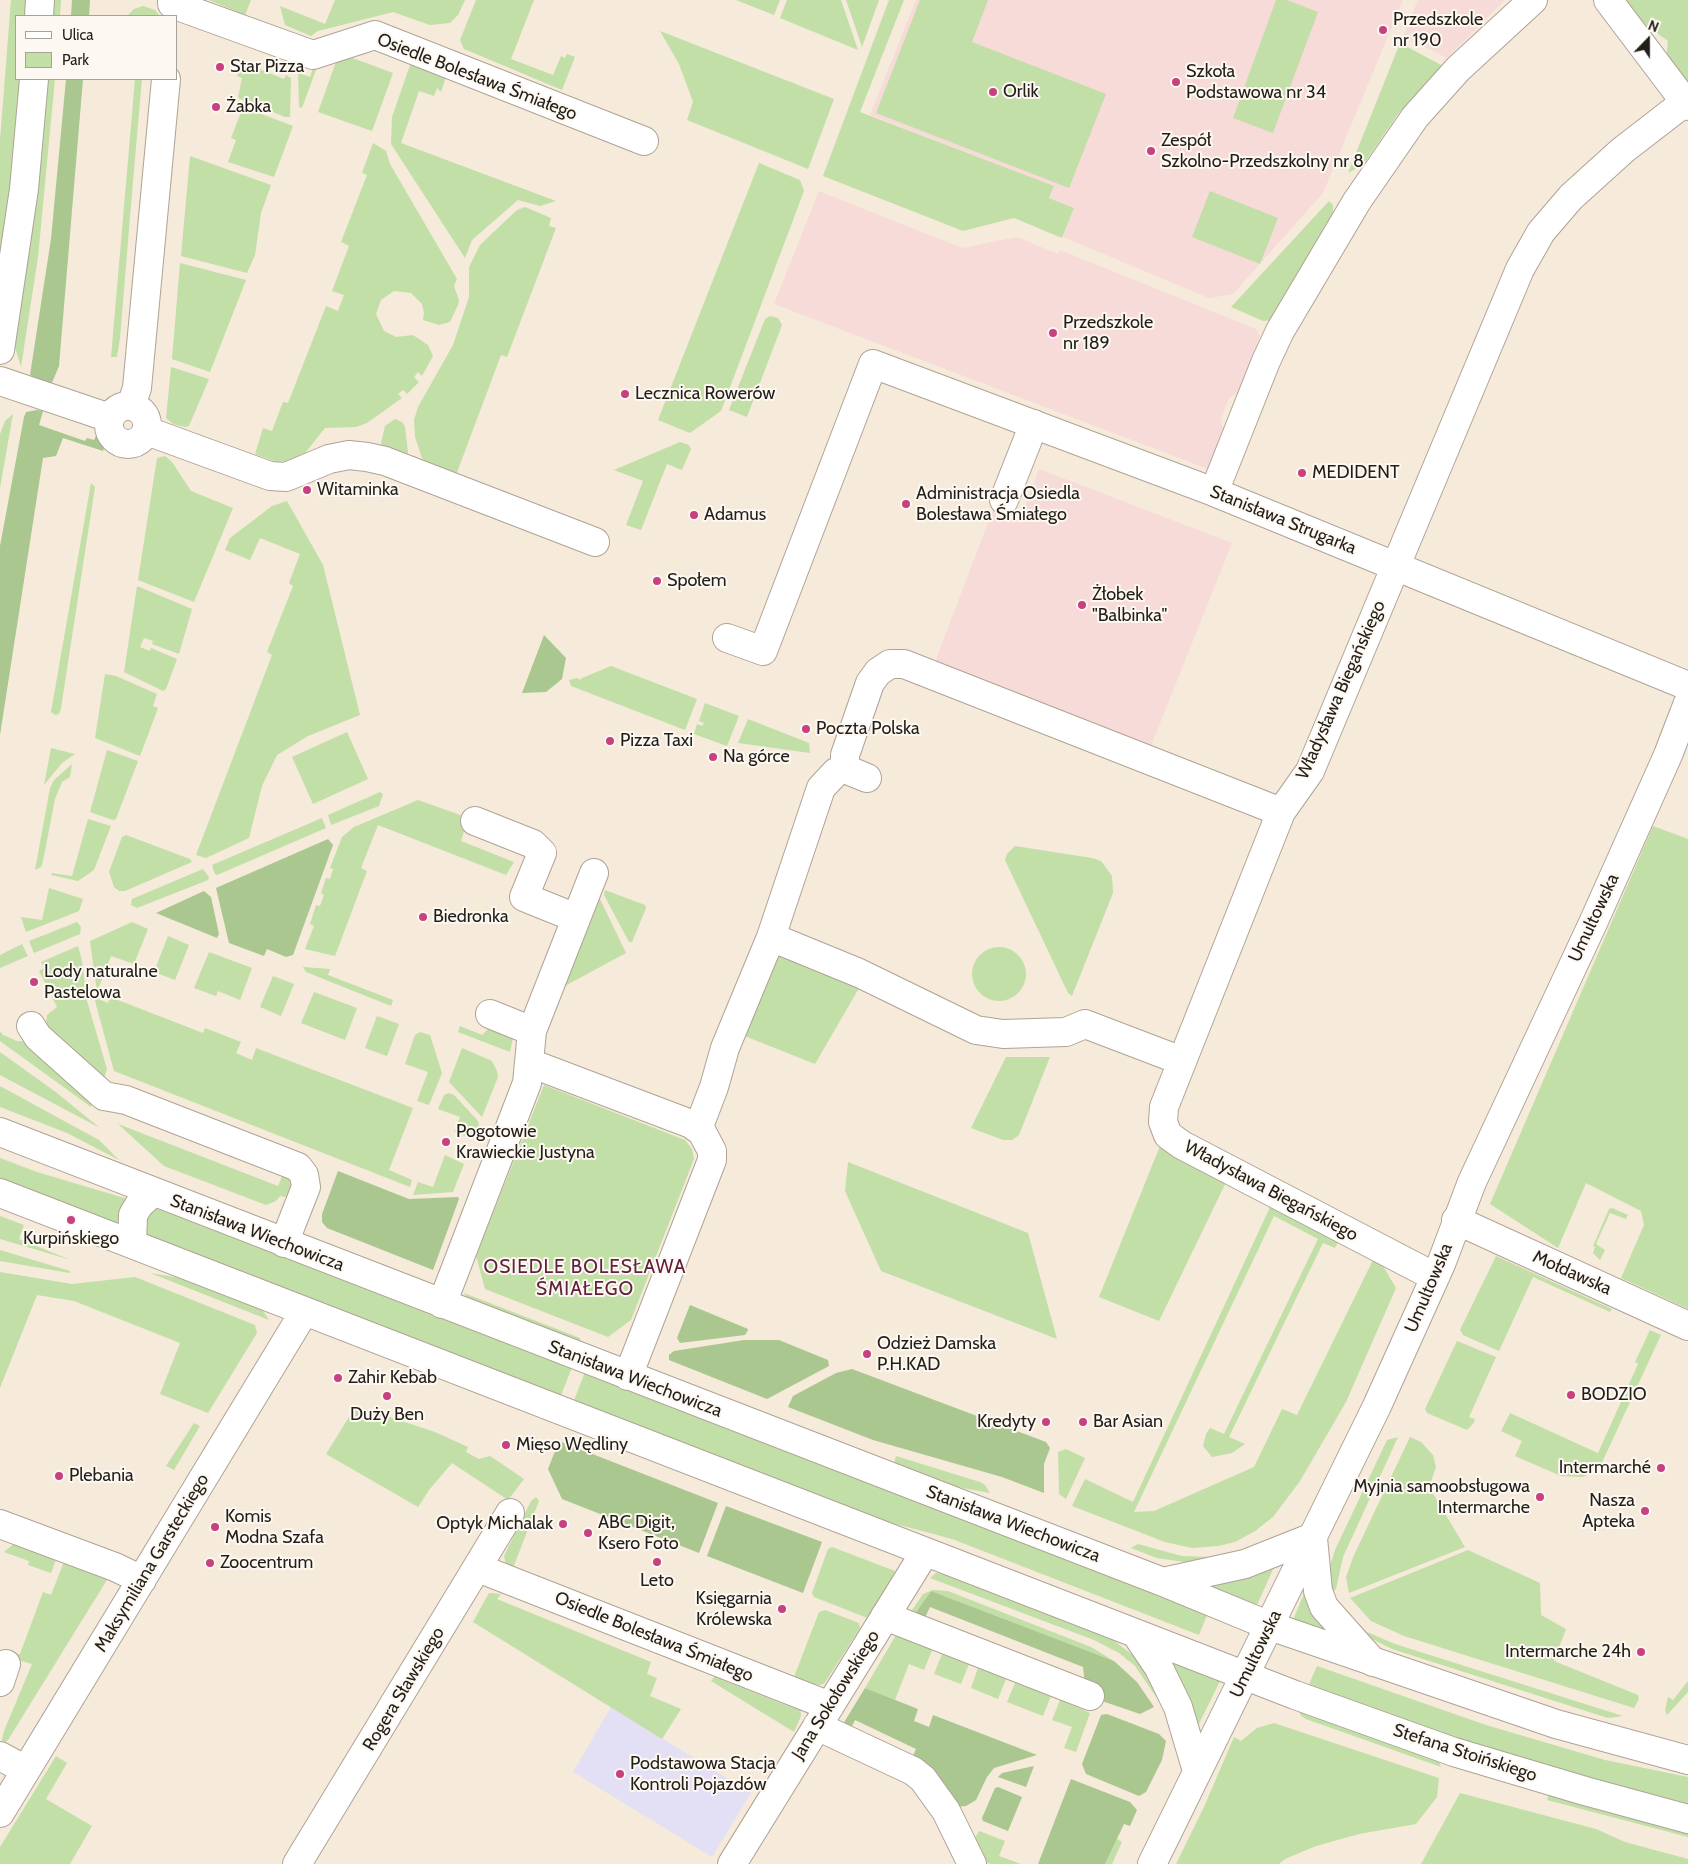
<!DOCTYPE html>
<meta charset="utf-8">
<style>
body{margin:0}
#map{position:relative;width:1688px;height:1864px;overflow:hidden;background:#f6eadb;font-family:Cabin,sans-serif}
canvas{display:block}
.legend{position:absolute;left:15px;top:15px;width:162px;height:65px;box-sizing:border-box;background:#fdf8f2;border:1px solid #a5a19b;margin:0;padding:6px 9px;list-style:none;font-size:15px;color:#221e18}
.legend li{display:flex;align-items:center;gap:10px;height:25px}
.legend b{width:25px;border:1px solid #a5a19b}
.north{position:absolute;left:1623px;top:15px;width:50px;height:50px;-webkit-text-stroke:4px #fdf8f2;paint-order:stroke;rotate:22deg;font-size:14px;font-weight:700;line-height:20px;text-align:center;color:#221e18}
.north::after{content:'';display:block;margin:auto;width:18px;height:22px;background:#221e18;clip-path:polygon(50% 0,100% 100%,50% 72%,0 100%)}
</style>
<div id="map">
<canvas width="1688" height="1864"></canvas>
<ul class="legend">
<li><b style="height:6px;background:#fff"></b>Ulica</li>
<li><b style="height:14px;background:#c1dfa6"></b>Park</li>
</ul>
<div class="north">N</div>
</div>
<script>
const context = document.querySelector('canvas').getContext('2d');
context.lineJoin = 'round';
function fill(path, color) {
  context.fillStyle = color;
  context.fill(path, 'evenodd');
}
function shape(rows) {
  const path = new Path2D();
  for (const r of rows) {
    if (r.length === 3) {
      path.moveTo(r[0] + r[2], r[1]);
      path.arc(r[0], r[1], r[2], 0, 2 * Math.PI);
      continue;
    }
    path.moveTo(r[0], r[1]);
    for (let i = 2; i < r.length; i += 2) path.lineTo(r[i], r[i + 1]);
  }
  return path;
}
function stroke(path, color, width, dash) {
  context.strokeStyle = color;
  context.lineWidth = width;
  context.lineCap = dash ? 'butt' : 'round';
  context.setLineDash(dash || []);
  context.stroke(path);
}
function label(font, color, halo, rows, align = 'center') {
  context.font = font + ' Cabin,sans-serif';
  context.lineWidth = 4;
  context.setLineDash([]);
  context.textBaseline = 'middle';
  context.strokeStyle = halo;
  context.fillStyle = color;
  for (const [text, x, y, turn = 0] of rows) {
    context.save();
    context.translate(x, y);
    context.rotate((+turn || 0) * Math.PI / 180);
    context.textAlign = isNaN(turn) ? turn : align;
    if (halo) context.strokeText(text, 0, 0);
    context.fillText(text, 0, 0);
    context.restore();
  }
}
fill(shape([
 [611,1707,751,1793,712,1857,573,1772]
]), '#e3dff5');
fill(shape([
 [916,0,1403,0,1323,193,1233,294,1209,298,1063,237,1074,208,1050,198,1054,186,870,115],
 [1418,0,1505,0,1447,58,1403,36],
 [819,191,962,248,1017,237,1058,254,1060,250,1256,329,1260,336,1238,392,1229,398,1220,421,1223,428,1208,469,774,304],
 [1039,469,1232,543,1149,751,933,667,996,502,1023,512]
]), '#f6dbd9');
fill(shape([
 [11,0,28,0,27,16,16,16,16,79,22,79,11,198,0,269,0,140],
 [50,0,61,0,60,16,49,16],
 [209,0,251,0,245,15],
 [335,0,465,0,458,15,450,23,430,25,393,12,318,31,311,36,285,25,280,6,325,24],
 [476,0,534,0,511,59,553,75,561,56,565,58,567,54,575,57,562,90,464,49,460,40],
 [736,0,780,0,774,15],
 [787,0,841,0,858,50,780,18],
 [846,0,879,0,862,47],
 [889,0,904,0,860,112,1054,186,1049,198,1074,208,1062,238,1014,218,963,231,823,176],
 [920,0,988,0,972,42,1106,94,1069,188,876,113],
 [1276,0,1287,0,1318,12,1273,133,1233,118],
 [1620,0,1688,0,1688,89,1666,60,1668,41,1633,16],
 [143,6,155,10,160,16,127,16,134,9],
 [660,31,834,99,808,169,687,120,693,102,679,64],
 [1400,43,1443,66,1398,114,1363,165,1348,173],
 [244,57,247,64,284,79,286,75,291,78,290,117,285,117,238,98,242,78,237,76],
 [350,57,393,73,372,131,318,112,336,62],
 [315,62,317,67,302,108,299,107,298,73,310,77],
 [411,62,446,77,441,92,437,88,434,96,419,91,401,143,556,201,540,206,518,200,472,240,465,258,391,144,392,117],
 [44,79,55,79,38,257,21,367,15,347,33,213],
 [135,79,142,79,132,193,120,338,117,357,111,357],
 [243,107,293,126,274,177,228,162,236,140,231,138],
 [373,143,386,151,390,164,457,279,454,286,459,300,458,305,450,322,439,325,423,320,424,313,422,304,411,293,394,291,381,300,376,314,384,331,396,337,413,335,428,345,433,356,422,376,418,372,414,377,419,382,407,394,403,390,398,394,402,398,367,423,356,427,325,428,305,453,293,460,277,462,255,454,263,428,272,431,283,402,288,403,326,306,338,311,344,295,332,291,349,246,341,242,367,175,362,173],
 [190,156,271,185,261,213,255,255,247,273,181,256],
 [759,163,800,180,804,191,721,411,690,433,658,420],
 [1210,191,1278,218,1260,264,1192,237],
 [1329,201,1333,205,1333,218,1272,320,1263,321,1231,307],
 [525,207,551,218,549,226,556,228,507,357,501,355,456,475,426,463,422,458,415,437,414,420,418,407,453,345,469,297,469,267,480,245,517,210],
 [180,263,246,280,210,372,172,359],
 [770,316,778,318,782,325,747,417,729,410,765,319],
 [171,367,209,379,189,426,185,427,173,424,166,418],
 [13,414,0,488,0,434,5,421],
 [395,419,402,422,405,427,408,452,406,455,384,448,381,443,385,426],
 [680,442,689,445,691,449,682,470,667,464,641,530,626,525,643,481,614,470],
 [165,456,172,462,191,491,233,508,194,602,138,580,157,458],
 [91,483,95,487,61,708,59,714,55,715,51,712],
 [287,501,323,565,360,715,308,736,277,755,262,786,249,838,206,858,196,855,272,655,267,652,293,586,289,583,300,554,260,538,250,560,225,550,230,538,272,506],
 [137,586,192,609,179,654,152,644,153,641,144,638,140,647,150,651,151,648,177,659,166,689,163,691,124,672],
 [611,666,697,699,685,730,571,686,569,680,577,678,580,680,582,678],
 [105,674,116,676,157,694,153,706,158,708,140,756,95,738],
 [705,703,739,716,727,746,694,734,697,724,702,726,704,723,699,721],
 [748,719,809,743,810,753,738,743],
 [347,732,368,779,313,804,292,757],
 [51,748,75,754,62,763,44,785],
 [107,750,138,761,116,819,113,820,90,812],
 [72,764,70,777,62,782,55,799,43,861,41,867,35,870,50,788,54,780],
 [380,792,383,794,379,806,331,825,328,815],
 [418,800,463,816,466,825,461,841,514,862,506,875,378,825,361,868,367,871,335,956,305,949,314,926,310,924,316,905,320,906,324,895,321,893,326,878,330,879,333,869,330,868,342,837,354,827],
 [322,818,326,828,217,875,215,874,212,865],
 [88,819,111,826,94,870,78,881,51,875,52,873,72,876],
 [1653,826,1688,839,1688,1309,1621,1278,1644,1225,1641,1211,1586,1183,1558,1248,1490,1204],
 [126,835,190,859,192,862,125,891,119,891,114,887,109,872,122,837],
 [1015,846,1092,858,1101,861,1112,876,1113,893,1072,996,1068,993,1005,860,1007,854],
 [203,869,209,877,208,880,137,908,131,905,132,899],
 [49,888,83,899,79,911,26,932,21,917,42,920],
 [605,890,645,905,646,908,632,942,629,942,604,895],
 [595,898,600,899,626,953,563,987],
 [77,922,81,927,80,934,34,953,29,941],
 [132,922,148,929,134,964,111,956,97,992,90,941],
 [168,936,189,945,175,980,154,972],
 [22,944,28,956,0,968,0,955],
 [78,946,82,961,87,1001,107,1069,104,1079,45,1031,47,1015,57,1007,39,971,44,968,41,962],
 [999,974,27],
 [775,948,862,983,815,1064,742,1035],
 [209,952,252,968,240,1000,218,991,216,996,194,988],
 [303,967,330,969,328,975,393,1000,391,1006,306,972],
 [273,976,294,984,281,1016,260,1007],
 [314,992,357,1008,345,1040,301,1023],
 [94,997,108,1003,110,997,203,1033,205,1028,241,1042,236,1053,252,1060,256,1048,413,1108,389,1170,412,1180,410,1187,114,1071],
 [377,1016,399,1024,387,1056,365,1048],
 [460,1026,482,1035,489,1028,513,1038,510,1052,458,1032],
 [0,1031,3,1035,17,1041,35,1042,93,1094,91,1107,0,1041],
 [420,1032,430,1035,442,1073,429,1105,417,1101,428,1072,405,1064,415,1035],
 [462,1048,492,1061,497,1071,498,1077,482,1117,449,1082],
 [0,1052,57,1093,100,1128,0,1075],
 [1006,1057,1050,1057,1019,1135,1012,1140,1003,1140,971,1128],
 [544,1085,685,1140,692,1149,694,1159,631,1320,608,1337,485,1289,476,1256],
 [0,1086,99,1140,119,1160,67,1133,0,1107],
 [449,1093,454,1095,478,1121,479,1125,474,1139,454,1132,460,1117,438,1109,444,1095],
 [118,1124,278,1186,284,1172,291,1181,291,1198,280,1196,276,1201,266,1205,164,1166],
 [1162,1141,1229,1176,1159,1321,1099,1297],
 [445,1155,464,1164,453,1192,413,1195,418,1182,433,1187],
 [0,1158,37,1172,131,1200,118,1226,0,1180],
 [848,1162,1028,1233,1057,1339,881,1271,845,1191],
 [1271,1205,1339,1240,1335,1248,1323,1243,1229,1437,1245,1444,1232,1453,1212,1457,1203,1446,1206,1434,1210,1428,1224,1434,1318,1239,1274,1216,1134,1512,1154,1511,1254,1467,1282,1409,1297,1415,1373,1260,1383,1266,1396,1288,1346,1402,1300,1481,1273,1517,1255,1531,1235,1542,1218,1546,1192,1548,1165,1542,1072,1506,1085,1479,1133,1502],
 [159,1208,572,1367,560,1398,146,1235,143,1221,149,1213],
 [1612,1208,1628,1215,1626,1219,1610,1213,1596,1244,1605,1250,1600,1260,1593,1253,1595,1247,1593,1246,1609,1209],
 [0,1216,24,1225,19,1239,71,1260,0,1239],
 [0,1250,70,1271,70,1273,0,1261],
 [1496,1256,1612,1309,1610,1312,1533,1277,1499,1351,1463,1335,1460,1330],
 [0,1272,72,1284,135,1277,255,1325,257,1333,208,1413,160,1394,180,1343,74,1301,37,1295,0,1388],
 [150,1273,193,1280,260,1306,269,1320],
 [464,1293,580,1338,581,1346,469,1301],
 [1650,1330,1661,1335,1599,1469,1583,1477,1561,1476,1515,1456,1522,1441,1501,1431,1510,1413,1598,1453,1638,1364,1635,1362],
 [1457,1341,1496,1357,1469,1417,1475,1419,1473,1424,1467,1430,1427,1413,1425,1409],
 [585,1372,1207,1615,1199,1635,952,1539,858,1514,573,1403],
 [356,1406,435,1432,468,1447,466,1452,479,1459,490,1456,524,1479,508,1500,452,1463,429,1490,418,1507,326,1454],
 [194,1423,200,1426,174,1470,166,1466],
 [1398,1437,1343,1557,1336,1589,1328,1595,1329,1569,1335,1550,1387,1440],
 [1410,1437,1421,1442,1433,1455,1436,1467,1429,1487,1465,1547,1349,1593,1346,1577,1354,1555],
 [1066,1449,1085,1458,1066,1499,1059,1494,1058,1452],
 [896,1456,980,1482,985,1485,990,1493,935,1483,893,1466],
 [536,1497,539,1501,513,1568,506,1566,504,1556,531,1501],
 [16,1542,59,1551,51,1573,28,1565,29,1561,4,1552],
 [1138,1544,1182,1556,1211,1557,1214,1560,1198,1564,1157,1558,1131,1548],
 [832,1547,895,1571,896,1575,870,1619,814,1597,812,1593,828,1549],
 [1468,1550,1540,1583,1541,1615,1566,1629,1554,1661,1638,1695,1639,1699,1634,1708,1404,1636,1371,1621,1350,1598],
 [67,1554,110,1575,8,1740,3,1744,2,1740,4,1731,32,1664,15,1659,17,1654,20,1654,43,1592,51,1595],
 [1275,1565,1257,1605,1210,1586],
 [936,1573,952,1575,1094,1629,1113,1640,1143,1663,1161,1704,1135,1666,1119,1653,1094,1640,930,1578],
 [1306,1589,1336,1636,1293,1620],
 [933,1590,948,1591,1091,1647,1114,1661,931,1591,912,1618,908,1616,923,1594],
 [489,1593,501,1594,497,1599,651,1662,647,1674,657,1678,650,1696,681,1709,662,1739,473,1622],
 [825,1610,859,1623,860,1628,824,1684,818,1685,794,1677,819,1612],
 [1344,1610,1367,1632,1395,1644,1623,1716,1608,1718,1392,1649,1366,1636],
 [896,1635,932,1650,924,1670,909,1664,895,1700,865,1688],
 [942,1654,969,1664,961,1684,934,1674],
 [1174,1661,1221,1679,1197,1728,1171,1662],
 [1317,1666,1486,1725,1605,1760,1688,1777,1688,1807,1482,1749,1322,1692,1309,1684],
 [978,1668,1006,1679,998,1699,971,1688],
 [719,1670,722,1680,793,1708,800,1705,801,1716,794,1732,711,1681],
 [1688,1681,1688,1692,1667,1715,1665,1710,1668,1697,1673,1700],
 [1015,1683,1051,1696,1043,1716,1007,1702],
 [1060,1700,1090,1713,1076,1752,1064,1748,1072,1727,1052,1720],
 [1298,1709,1439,1761,1441,1767,1306,1719,1301,1716],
 [1274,1723,1439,1778,1437,1797,1416,1824,1359,1834,1316,1846,1285,1859,1279,1864,1176,1864,1204,1807,1234,1737,1241,1741,1257,1728],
 [56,1756,67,1763,46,1799,92,1826,70,1864,0,1864,0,1847],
 [1460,1793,1596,1829,1625,1842,1688,1859,1688,1864,1421,1864],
 [1549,1793,1688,1831,1688,1837,1547,1800],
 [979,1831,1005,1841,999,1856,1021,1864,991,1864,981,1861,973,1841],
 [1117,1839,1122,1842,1112,1864,1105,1864]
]), '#c1dfa6');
fill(shape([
 [72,0,90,0,89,16,71,16],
 [66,79,83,79,59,366,51,385,30,375,51,239],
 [37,410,43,411,39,425,85,441,87,438,94,440,99,429,104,437,105,445,103,451,63,438,56,456,43,458,0,735,0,546,24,417,26,412],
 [544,635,566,658,562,679,546,692,522,693],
 [328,839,333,845,293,955,286,957,267,949,264,956,229,943,216,888],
 [204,891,211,897,219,934,217,938,156,913],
 [338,1171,409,1199,458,1197,459,1199,433,1270,327,1228,322,1222,322,1214],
 [690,1305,748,1329,748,1330,745,1335,680,1343,677,1338],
 [744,1340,779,1340,828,1360,829,1366,767,1399,669,1360,669,1355,674,1351],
 [852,1369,1046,1442,1050,1448,1044,1464,1044,1493,1002,1477,873,1440,788,1407,793,1396,836,1373],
 [559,1441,718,1503,699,1553,562,1499,548,1469],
 [726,1506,822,1542,803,1593,707,1556],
 [931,1591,1114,1661,1137,1682,1154,1707,1140,1714,1099,1700,1085,1685,1083,1667,930,1607,923,1622,912,1618],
 [865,1688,918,1709,914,1721,929,1727,933,1715,1037,1755,994,1768,987,1777,976,1800,966,1806,956,1807,910,1763,916,1749,855,1720,848,1734,840,1729],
 [1107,1714,1159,1734,1166,1741,1162,1760,1146,1792,1139,1796,1086,1774,1082,1764,1101,1715],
 [1034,1766,1026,1787,998,1777,1002,1773],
 [1071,1779,1130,1802,1137,1810,1130,1826,1124,1824,1105,1864,1038,1864],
 [998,1787,1022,1797,1008,1831,983,1821,982,1818,995,1788]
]), '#a9c78e');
const minor = shape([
 [172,0,172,4,313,55,375,35,644,141],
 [1608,0,1688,106],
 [39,16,40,0],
 [0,350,24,189,34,79],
 [0,381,110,418],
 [128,425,19],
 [131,406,137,388,166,79],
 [147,431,270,476,286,477,329,459,349,455,367,457,385,461,595,542],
 [1214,492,1266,361,1280,331,1357,201,1415,117,1458,69,1533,0],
 [1004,500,1034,424],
 [727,638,763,651,873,364,1214,492,1688,686],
 [845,769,845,755,870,683,878,672,890,664,904,664,1281,812],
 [475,821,533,844,542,853,524,897,576,918],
 [771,937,859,973,976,1030,1003,1034,1066,1032,1085,1024,1182,1061],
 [490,1014,532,1031],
 [31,1026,38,1037,104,1096,126,1100,298,1167,304,1175,306,1187,284,1243],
 [530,1063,691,1124,702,1132,712,1151,712,1160,628,1376],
 [698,1129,714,1087,725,1048,771,937,821,788,836,772,845,769,867,778],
 [0,1132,1163,1582,1270,1626,1556,1724,1688,1760],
 [0,1193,1295,1695,1454,1752,1585,1791,1688,1819],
 [1456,1220,1688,1326],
 [132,1244,133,1215,139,1205,153,1192],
 [1435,1277,1182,1145,1168,1135,1163,1122,1164,1107,1281,812,1310,771,1520,269,1541,232,1571,197,1623,150,1685,102],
 [442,1304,527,1083,532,1031,594,873],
 [0,1524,115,1567,142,1580],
 [1313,1538,1318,1591,1324,1607,1373,1662],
 [478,1568,830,1706],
 [1163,1582,1245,1564,1313,1537],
 [885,1616,1090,1696],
 [1136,1634,1159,1668,1178,1707,1197,1771],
 [0,1682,6,1664],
 [817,1726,913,1771,923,1779,946,1811,972,1864],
 [0,1756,26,1770],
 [0,1813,304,1312],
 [297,1864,510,1513],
 [732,1864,925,1552],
 [1152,1864,1377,1406,1441,1264,1472,1182,1593,923,1668,755,1688,703]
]);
stroke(minor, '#afa395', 30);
stroke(minor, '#fff', 28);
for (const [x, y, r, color] of [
 [1383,30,5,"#c7407f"],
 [220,67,5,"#c7407f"],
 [1176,82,5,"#c7407f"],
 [993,92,5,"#c7407f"],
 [216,107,5,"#c7407f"],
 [1151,151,5,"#c7407f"],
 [1053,333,5,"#c7407f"],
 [625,394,5,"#c7407f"],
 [1302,473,5,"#c7407f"],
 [307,490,5,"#c7407f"],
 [906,504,5,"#c7407f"],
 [694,515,5,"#c7407f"],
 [657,581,5,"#c7407f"],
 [1082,605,5,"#c7407f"],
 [806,729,5,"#c7407f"],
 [610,741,5,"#c7407f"],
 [713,757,5,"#c7407f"],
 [423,917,5,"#c7407f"],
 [34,982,5,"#c7407f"],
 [446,1142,5,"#c7407f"],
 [71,1220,5,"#c7407f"],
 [867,1354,5,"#c7407f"],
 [338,1378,5,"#c7407f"],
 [1571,1395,5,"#c7407f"],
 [387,1396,5,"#c7407f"],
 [1046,1422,5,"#c7407f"],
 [1083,1422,5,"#c7407f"],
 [506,1445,5,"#c7407f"],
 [1661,1468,5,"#c7407f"],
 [59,1476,5,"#c7407f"],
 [1540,1497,5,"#c7407f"],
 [1645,1511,5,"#c7407f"],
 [563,1524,5,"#c7407f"],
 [215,1527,5,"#c7407f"],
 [588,1533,5,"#c7407f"],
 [657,1562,5,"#c7407f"],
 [210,1563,5,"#c7407f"],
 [782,1609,5,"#c7407f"],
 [1641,1652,5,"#c7407f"],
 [620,1774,5,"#c7407f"]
]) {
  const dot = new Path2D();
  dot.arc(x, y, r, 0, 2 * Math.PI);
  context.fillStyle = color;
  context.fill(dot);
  stroke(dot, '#fdf8f2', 2);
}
label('18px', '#221e18', '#fdf8f2', [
 ["Przedszkole",1393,20],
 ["nr 190",1393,41],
 ["Star Pizza",230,67],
 ["Szkoła",1186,72],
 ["Podstawowa nr 34",1186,93],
 ["Orlik",1003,92],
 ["Żabka",226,107],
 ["Zespół",1161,141],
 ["Szkolno-Przedszkolny nr 8",1161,162],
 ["Przedszkole",1063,323],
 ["nr 189",1063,344],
 ["Lecznica Rowerów",635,394],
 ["MEDIDENT",1312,473],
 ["Witaminka",317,490],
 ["Administracja Osiedla",916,494],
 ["Bolesława Śmiałego",916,515],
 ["Adamus",704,515],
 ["Społem",667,581],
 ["Żłobek",1092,595],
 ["\"Balbinka\"",1092,616],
 ["Poczta Polska",816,729],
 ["Pizza Taxi",620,741],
 ["Na górce",723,757],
 ["Biedronka",433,917],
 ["Lody naturalne",44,972],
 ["Pastelowa",44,993],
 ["Pogotowie",456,1132],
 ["Krawieckie Justyna",456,1153],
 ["Kurpińskiego",71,1239,"center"],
 ["Odzież Damska",877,1344],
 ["P.H.KAD",877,1365],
 ["Zahir Kebab",348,1378],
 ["BODZIO",1581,1395],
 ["Duży Ben",387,1415,"center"],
 ["Kredyty",1036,1422,"right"],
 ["Bar Asian",1093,1422],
 ["Mięso Wędliny",516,1445],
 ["Intermarché",1651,1468,"right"],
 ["Plebania",69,1476],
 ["Myjnia samoobsługowa",1530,1487,"right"],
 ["Intermarche",1530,1508,"right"],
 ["Nasza",1635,1501,"right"],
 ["Apteka",1635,1522,"right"],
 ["Komis",225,1517],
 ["Modna Szafa",225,1538],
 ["ABC Digit,",598,1523],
 ["Ksero Foto",598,1544],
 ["Optyk Michalak",553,1524,"right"],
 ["Zoocentrum",220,1563],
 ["Leto",657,1581,"center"],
 ["Księgarnia",772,1599,"right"],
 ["Królewska",772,1620,"right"],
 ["Intermarche 24h",1631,1652,"right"],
 ["Podstawowa Stacja",630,1764],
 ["Kontroli Pojazdów",630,1785]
], 'left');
label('18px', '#221e18', '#fdf8f2', [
 ["Osiedle Bolesława Śmiałego",477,77,21],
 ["Stanisława Strugarka",1283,520,22],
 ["Władysława Biegańskiego",1341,690,-66],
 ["Umultowska",1594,918,-65],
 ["Władysława Biegańskiego",1271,1191,28],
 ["Stanisława Wiechowicza",257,1233,21],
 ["Mołdawska",1572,1273,24],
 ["Umultowska",1429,1288,-67],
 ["Stanisława Wiechowicza",635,1379,21],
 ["Stanisława Wiechowicza",1013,1524,21],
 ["Maksymiliana Garsteckiego",152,1563,-59],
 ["Osiedle Bolesława Śmiałego",654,1637,22],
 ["Umultowska",1256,1654,-64],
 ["Rogera Sławskiego",404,1689,-59],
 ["Jana Sokołowskiego",836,1695,-58],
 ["Stefana Stoińskiego",1465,1753,18]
]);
context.letterSpacing = '1px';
label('19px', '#61203d', '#fdf8f2', [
 ["OSIEDLE BOLESŁAWA",585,1267],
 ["ŚMIAŁEGO",585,1289]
]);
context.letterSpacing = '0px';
</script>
